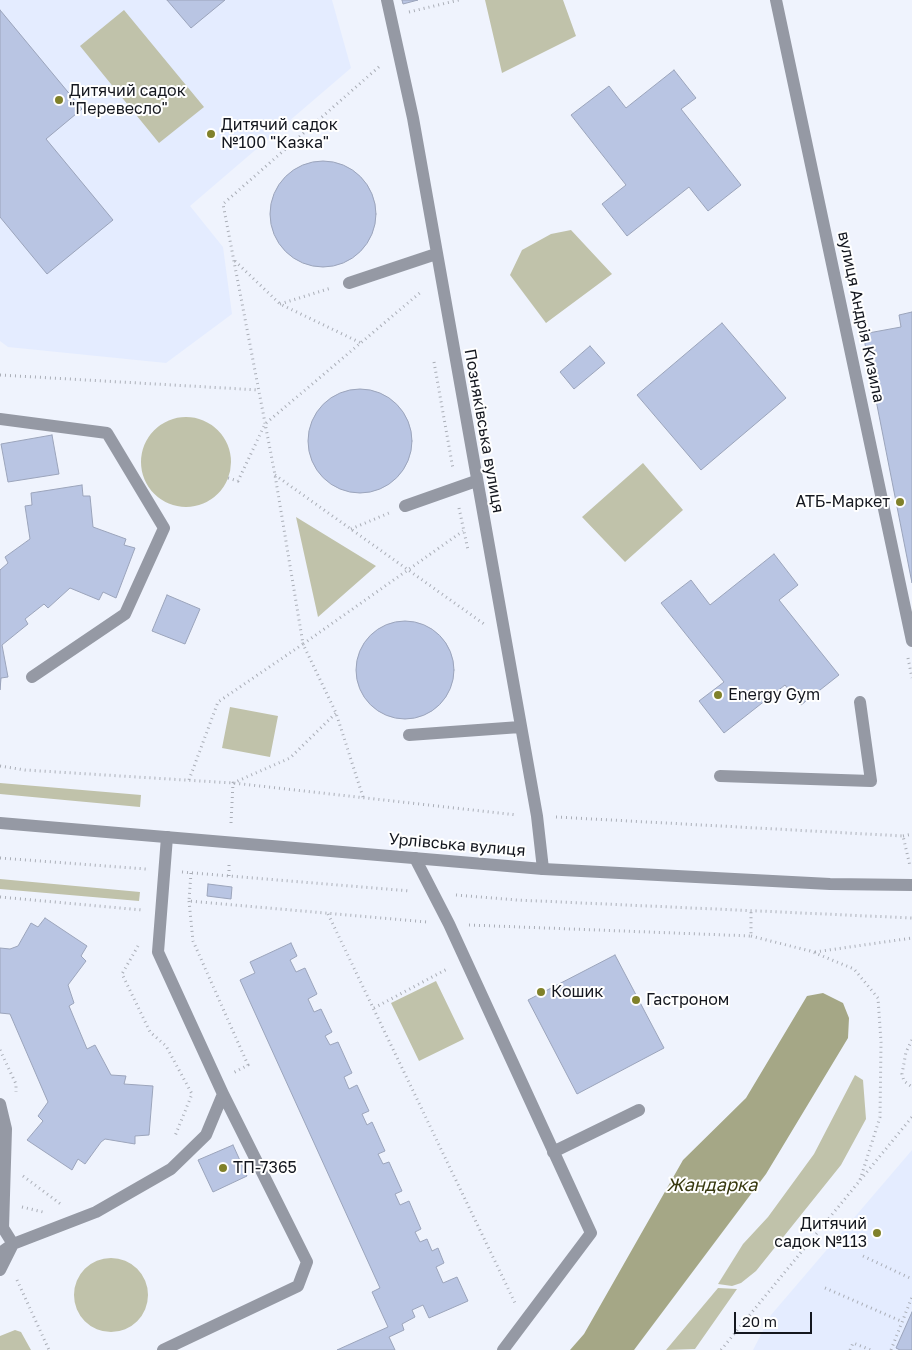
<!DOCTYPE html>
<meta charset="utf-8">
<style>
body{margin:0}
#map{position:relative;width:912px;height:1350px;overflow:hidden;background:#eff3fd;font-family:"Golos Text",sans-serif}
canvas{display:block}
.scale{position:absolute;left:734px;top:1312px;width:78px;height:22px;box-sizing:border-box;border:2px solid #14171f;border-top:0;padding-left:6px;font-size:15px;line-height:18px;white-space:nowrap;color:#14171f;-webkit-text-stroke:4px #fff;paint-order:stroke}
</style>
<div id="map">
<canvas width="912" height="1350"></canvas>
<div class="scale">20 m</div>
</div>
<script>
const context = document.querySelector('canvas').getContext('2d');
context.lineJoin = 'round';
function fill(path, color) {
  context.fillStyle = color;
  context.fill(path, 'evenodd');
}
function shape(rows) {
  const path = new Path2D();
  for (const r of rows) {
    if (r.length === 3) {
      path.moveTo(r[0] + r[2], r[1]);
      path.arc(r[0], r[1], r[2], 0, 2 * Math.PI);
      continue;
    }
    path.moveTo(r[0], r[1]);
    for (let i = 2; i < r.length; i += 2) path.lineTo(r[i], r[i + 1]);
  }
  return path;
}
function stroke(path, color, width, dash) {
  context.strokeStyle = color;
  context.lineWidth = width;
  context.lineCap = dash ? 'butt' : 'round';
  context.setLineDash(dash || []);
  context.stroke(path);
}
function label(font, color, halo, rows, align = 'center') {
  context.font = font + ' "Golos Text",sans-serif';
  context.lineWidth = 4;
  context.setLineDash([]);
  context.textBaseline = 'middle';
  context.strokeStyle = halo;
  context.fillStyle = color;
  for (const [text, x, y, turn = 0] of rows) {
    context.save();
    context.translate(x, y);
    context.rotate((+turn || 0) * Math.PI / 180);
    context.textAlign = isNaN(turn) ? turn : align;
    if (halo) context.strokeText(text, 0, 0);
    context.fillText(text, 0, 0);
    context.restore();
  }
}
fill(shape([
 [0,0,332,0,351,68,190,206,223,247,232,314,166,363,8,347,0,341],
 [912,1150,912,1350,753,1350,771,1315]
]), '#e4ecff');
fill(shape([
 [485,0,563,0,576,36,502,73],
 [124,10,204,107,159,143,80,46],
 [571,230,612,274,546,323,510,275,522,250,551,234],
 [186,462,45],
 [643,463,683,510,625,562,582,517],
 [296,517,376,566,318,617],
 [230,707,278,716,270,757,222,748],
 [0,783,141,795,140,807,0,794],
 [0,879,140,892,139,901,0,889],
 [436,981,464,1039,419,1061,391,1003],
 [855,1075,863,1080,866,1119,841,1165,756,1271,741,1283,732,1286,718,1284,743,1244,768,1217,814,1154],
 [111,1295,37],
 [718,1288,737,1289,695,1349,666,1350],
 [15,1330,21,1332,31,1350,0,1350,0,1336]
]), '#c0c2aa');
fill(shape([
 [823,993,843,1003,849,1018,848,1038,766,1174,634,1350,570,1350,584,1334,683,1160,746,1098,807,996]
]), '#a5a786');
const building = shape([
 [167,0,225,0,191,28,167,0],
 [402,0,418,0,403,4,402,0],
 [0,10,82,109,46,139,113,220,47,274,0,217,0,10],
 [674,70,696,98,681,109,741,185,708,211,689,187,627,236,602,204,626,185,571,115,609,86,626,108,674,70],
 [323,214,53],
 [912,312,912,583,863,334,901,327,899,315,912,312],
 [722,323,786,398,701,470,637,395,722,323],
 [590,346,605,363,574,389,560,372,590,346],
 [360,441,52],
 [52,435,59,474,8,482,1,444,52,435],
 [82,485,83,496,90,496,93,527,126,539,124,545,135,548,116,598,103,592,99,600,70,588,48,608,44,604,25,619,28,624,2,645,8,677,1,678,0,690,0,570,8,563,5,557,30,539,25,506,32,505,31,493,82,485],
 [774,554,798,585,779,600,839,675,801,705,785,685,724,733,699,701,724,682,661,603,691,580,710,605,774,554],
 [167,595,200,609,185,644,152,631,167,595],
 [405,670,49],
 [208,884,232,887,231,899,207,896,208,884],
 [45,918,87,946,81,956,86,961,68,985,74,1003,69,1006,87,1049,95,1045,111,1075,126,1076,124,1084,153,1086,149,1135,135,1136,135,1144,105,1139,101,1142,85,1164,78,1159,72,1170,27,1140,43,1121,38,1116,48,1102,10,1014,0,1013,0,948,10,949,18,946,31,923,38,927,45,918],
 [291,943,297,956,290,960,296,972,305,968,317,994,308,999,314,1012,321,1009,332,1032,325,1036,330,1045,338,1042,352,1073,344,1077,349,1089,357,1085,369,1111,362,1114,367,1125,372,1122,385,1151,378,1154,383,1164,389,1162,402,1191,395,1194,400,1205,409,1201,421,1229,415,1232,420,1242,427,1239,432,1251,438,1248,444,1263,436,1267,443,1283,457,1277,468,1301,429,1318,423,1305,412,1310,415,1317,402,1324,404,1330,389,1337,395,1350,337,1350,388,1327,372,1292,380,1288,240,980,255,973,250,962,291,943],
 [615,955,664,1048,577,1094,528,1000,615,955],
 [233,1145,247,1176,213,1192,198,1160,233,1145],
 [912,1312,912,1350,900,1350,896,1348,912,1312]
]);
fill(building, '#b9c5e3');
stroke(building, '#9ba4bb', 1);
stroke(shape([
 [409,12,459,0],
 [235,261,280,304,361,343],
 [280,304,331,288],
 [434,362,453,469],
 [0,375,259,390],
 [275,475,484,624],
 [228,478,238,481,265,424,422,291],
 [459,508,468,550],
 [351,529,389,513],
 [908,658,912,678],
 [0,766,25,770,233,783,517,815],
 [189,780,218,702,303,644,275,475,223,204,381,65],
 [363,797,336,713,303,644,463,531],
 [556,817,903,836,910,866],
 [231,823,233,783,290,758,336,713],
 [903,836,912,834],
 [0,858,146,869],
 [182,872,410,891],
 [191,873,189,901,427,922],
 [229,876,229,862],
 [456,895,517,900,912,918],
 [0,897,142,910],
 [189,901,193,941,248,1065,233,1073],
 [328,914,515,1303],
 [469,925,751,936,751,910],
 [751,936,810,951,854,969,878,998,881,1042,880,1117,860,1180],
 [138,946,122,974,150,1032,166,1046,192,1094,175,1136],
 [815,952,912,938],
 [374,1008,449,968],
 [912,1040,906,1052,902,1074,904,1081,912,1087],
 [0,1050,16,1084,16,1092],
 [23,1176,62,1205],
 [22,1207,43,1212],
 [863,1256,912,1279],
 [17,1280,49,1350],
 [825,1288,901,1321],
 [721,1350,912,1117],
 [850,1350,853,1343,871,1350],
 [891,1350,912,1297]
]), '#aaaeb7', 3, [1, 4]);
stroke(shape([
 [387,0,413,118,537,816,543,869],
 [349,283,436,254],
 [0,419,107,433,164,528,125,614,32,677],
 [405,506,476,481],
 [409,735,520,727],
 [720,776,871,781,860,702],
 [415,858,449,924,591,1233,503,1350],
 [0,1104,6,1129,3,1228,13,1244,0,1270],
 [553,1152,639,1110],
 [0,1253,13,1244,96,1212,171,1169,206,1135,223,1094,158,952,167,837],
 [163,1350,298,1286,307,1262,223,1094]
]), '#9599a4', 12);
stroke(shape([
 [776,0,912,641],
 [0,823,543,869,830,884,912,885]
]), '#9599a4', 12);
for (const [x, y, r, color] of [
 [59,100,5,"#80812a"],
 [211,134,5,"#80812a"],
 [900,502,5,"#80812a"],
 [718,695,5,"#80812a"],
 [541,992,5,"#80812a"],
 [636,1000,5,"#80812a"],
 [223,1168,5,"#80812a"],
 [877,1233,5,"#80812a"]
]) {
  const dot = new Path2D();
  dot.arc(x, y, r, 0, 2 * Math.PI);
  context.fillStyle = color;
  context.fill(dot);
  stroke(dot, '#fff', 2);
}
label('16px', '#14171f', '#fff', [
 ["Дитячий садок",69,91],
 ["\"Перевесло\"",69,109],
 ["Дитячий садок",221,125],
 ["№100 \"Казка\"",221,143],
 ["АТБ-Маркет",890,502,"right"],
 ["Energy Gym",728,695],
 ["Кошик",551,992],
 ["Гастроном",646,1000],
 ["ТП-7365",233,1168],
 ["Дитячий",867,1224,"right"],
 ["садок №113",867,1242,"right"]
], 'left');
label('16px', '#14171f', '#fff', [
 ["вулиця Андрія Кизила",861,317,78],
 ["Позняківська вулиця",484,431,80],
 ["Урлівська вулиця",457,845,5]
]);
label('italic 18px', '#37380e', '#fff', [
 ["Жандарка",712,1185]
]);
</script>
